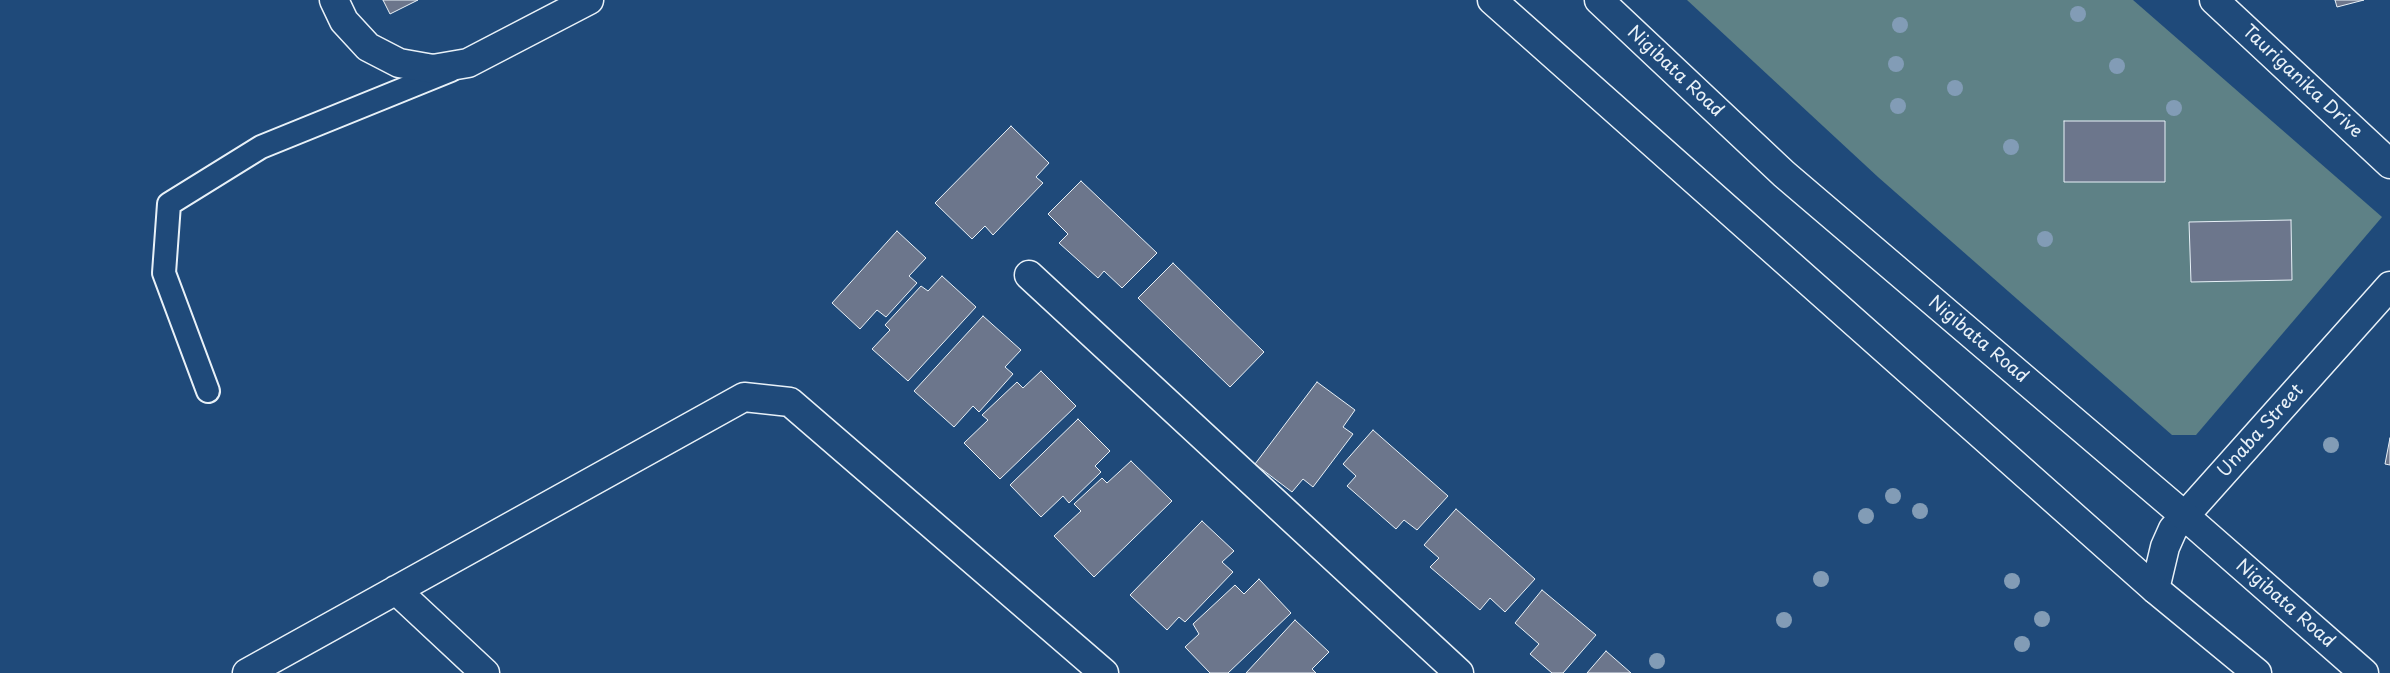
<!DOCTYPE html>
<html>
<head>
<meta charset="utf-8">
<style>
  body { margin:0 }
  canvas { display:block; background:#1f4a7a }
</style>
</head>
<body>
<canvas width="2390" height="673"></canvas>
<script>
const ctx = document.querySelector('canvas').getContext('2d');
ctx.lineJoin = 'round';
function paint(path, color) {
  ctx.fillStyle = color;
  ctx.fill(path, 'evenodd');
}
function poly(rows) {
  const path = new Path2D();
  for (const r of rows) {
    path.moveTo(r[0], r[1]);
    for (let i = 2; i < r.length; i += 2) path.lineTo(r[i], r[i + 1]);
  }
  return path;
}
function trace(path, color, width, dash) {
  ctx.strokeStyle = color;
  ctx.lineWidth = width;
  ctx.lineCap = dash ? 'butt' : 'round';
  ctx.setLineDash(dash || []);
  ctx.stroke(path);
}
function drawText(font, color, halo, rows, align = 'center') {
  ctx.font = font + ' "Playpen Sans",sans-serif';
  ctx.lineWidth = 4.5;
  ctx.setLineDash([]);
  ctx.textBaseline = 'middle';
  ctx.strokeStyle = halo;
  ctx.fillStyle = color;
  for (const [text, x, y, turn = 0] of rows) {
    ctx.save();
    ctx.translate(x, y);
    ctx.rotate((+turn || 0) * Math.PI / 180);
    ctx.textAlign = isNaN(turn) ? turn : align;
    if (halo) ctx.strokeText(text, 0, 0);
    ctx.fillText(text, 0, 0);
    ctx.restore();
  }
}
const green = poly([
  [1687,0,2133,0,2382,217,2196,435,2172,435,1878,177]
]);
const building = poly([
  [383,0,418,0,390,14,383,0],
  [2335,0,2364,0,2337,7,2335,0],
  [2064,121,2165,121,2165,182,2064,182,2064,121],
  [1011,126,1049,163,1036,177,1043,183,993,235,985,226,972,239,935,203,1011,126],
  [1081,181,1157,253,1122,288,1104,271,1098,278,1059,243,1068,234,1048,214,1081,181],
  [2291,220,2292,280,2191,282,2189,222,2291,220],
  [897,231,926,258,909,276,917,283,886,317,877,310,860,329,832,303,897,231],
  [1173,263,1264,352,1230,387,1138,298,1173,263],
  [942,276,976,307,908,381,872,349,890,330,885,325,921,286,928,291,942,276],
  [983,316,1021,350,1005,367,1013,374,979,412,973,406,954,427,914,391,983,316],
  [1041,371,1076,406,1000,479,964,443,988,420,982,415,1017,382,1023,388,1041,371],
  [1317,382,1355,410,1343,427,1353,434,1313,487,1303,479,1292,492,1255,464,1317,382],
  [1078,419,1110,451,1095,466,1101,472,1069,503,1063,496,1041,517,1010,485,1078,419],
  [1373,430,1448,496,1417,530,1404,520,1396,529,1347,486,1356,476,1343,464,1373,430],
  [2390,438,2390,465,2385,464,2390,438],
  [1131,461,1172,501,1094,577,1054,536,1081,511,1074,504,1102,478,1107,483,1131,461],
  [1456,509,1535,579,1505,612,1490,598,1480,610,1430,567,1439,558,1424,545,1456,509],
  [1202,521,1234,551,1222,562,1233,572,1185,622,1179,617,1167,630,1130,595,1202,521],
  [1259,579,1291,613,1228,673,1210,673,1185,647,1199,634,1193,624,1235,585,1244,594,1259,579],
  [1542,590,1596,635,1563,673,1552,673,1530,654,1539,644,1515,623,1542,590],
  [1295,620,1329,652,1312,669,1316,673,1246,673,1295,620],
  [1606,651,1631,673,1587,673,1606,651]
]);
const service = poly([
  [208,391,164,273,169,204,261,147,451,70]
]);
const minor = poly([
  [334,0,344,21,368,47,399,63,433,69,468,63,589,0],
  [2214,0,2390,164],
  [1029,275,1459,673],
  [2155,589,2165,547,2173,529,2390,286],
  [396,590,485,673],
  [247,673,744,397,790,402,1104,673]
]);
const tertiary = poly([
  [1492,0,2155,589,2257,673],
  [1599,0,1784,174,2186,517,2364,673]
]);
const trees = [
  [2078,14],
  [1900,25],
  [1896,64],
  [2117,66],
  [1955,88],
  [1898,106],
  [2174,108],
  [2011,147],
  [2045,239],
  [2331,445],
  [1893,496],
  [1920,511],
  [1866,516],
  [1821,579],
  [2012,581],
  [2042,619],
  [1784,620],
  [2022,644],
  [1657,661]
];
const streetNames = [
  ["Nigibata Road",1675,72,43],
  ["Tauriganika Drive",2302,82,43],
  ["Nigibata Road",1978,340,40],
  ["Unaba Street",2261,431,-48],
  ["Nigibata Road",2285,604,41]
];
paint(green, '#5e8186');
paint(building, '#6c768c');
trace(building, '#e8f1f8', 1);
trace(service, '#e8f1f8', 26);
trace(minor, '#e8f1f8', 31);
trace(tertiary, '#e8f1f8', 31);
trace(service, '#1f4a7a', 22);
trace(minor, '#1f4a7a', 28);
trace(tertiary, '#1f4a7a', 28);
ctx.fillStyle = '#829cb6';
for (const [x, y] of trees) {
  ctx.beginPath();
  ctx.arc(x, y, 8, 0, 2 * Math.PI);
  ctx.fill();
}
drawText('18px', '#e8f1f8', '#1f4a7a', streetNames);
</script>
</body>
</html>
